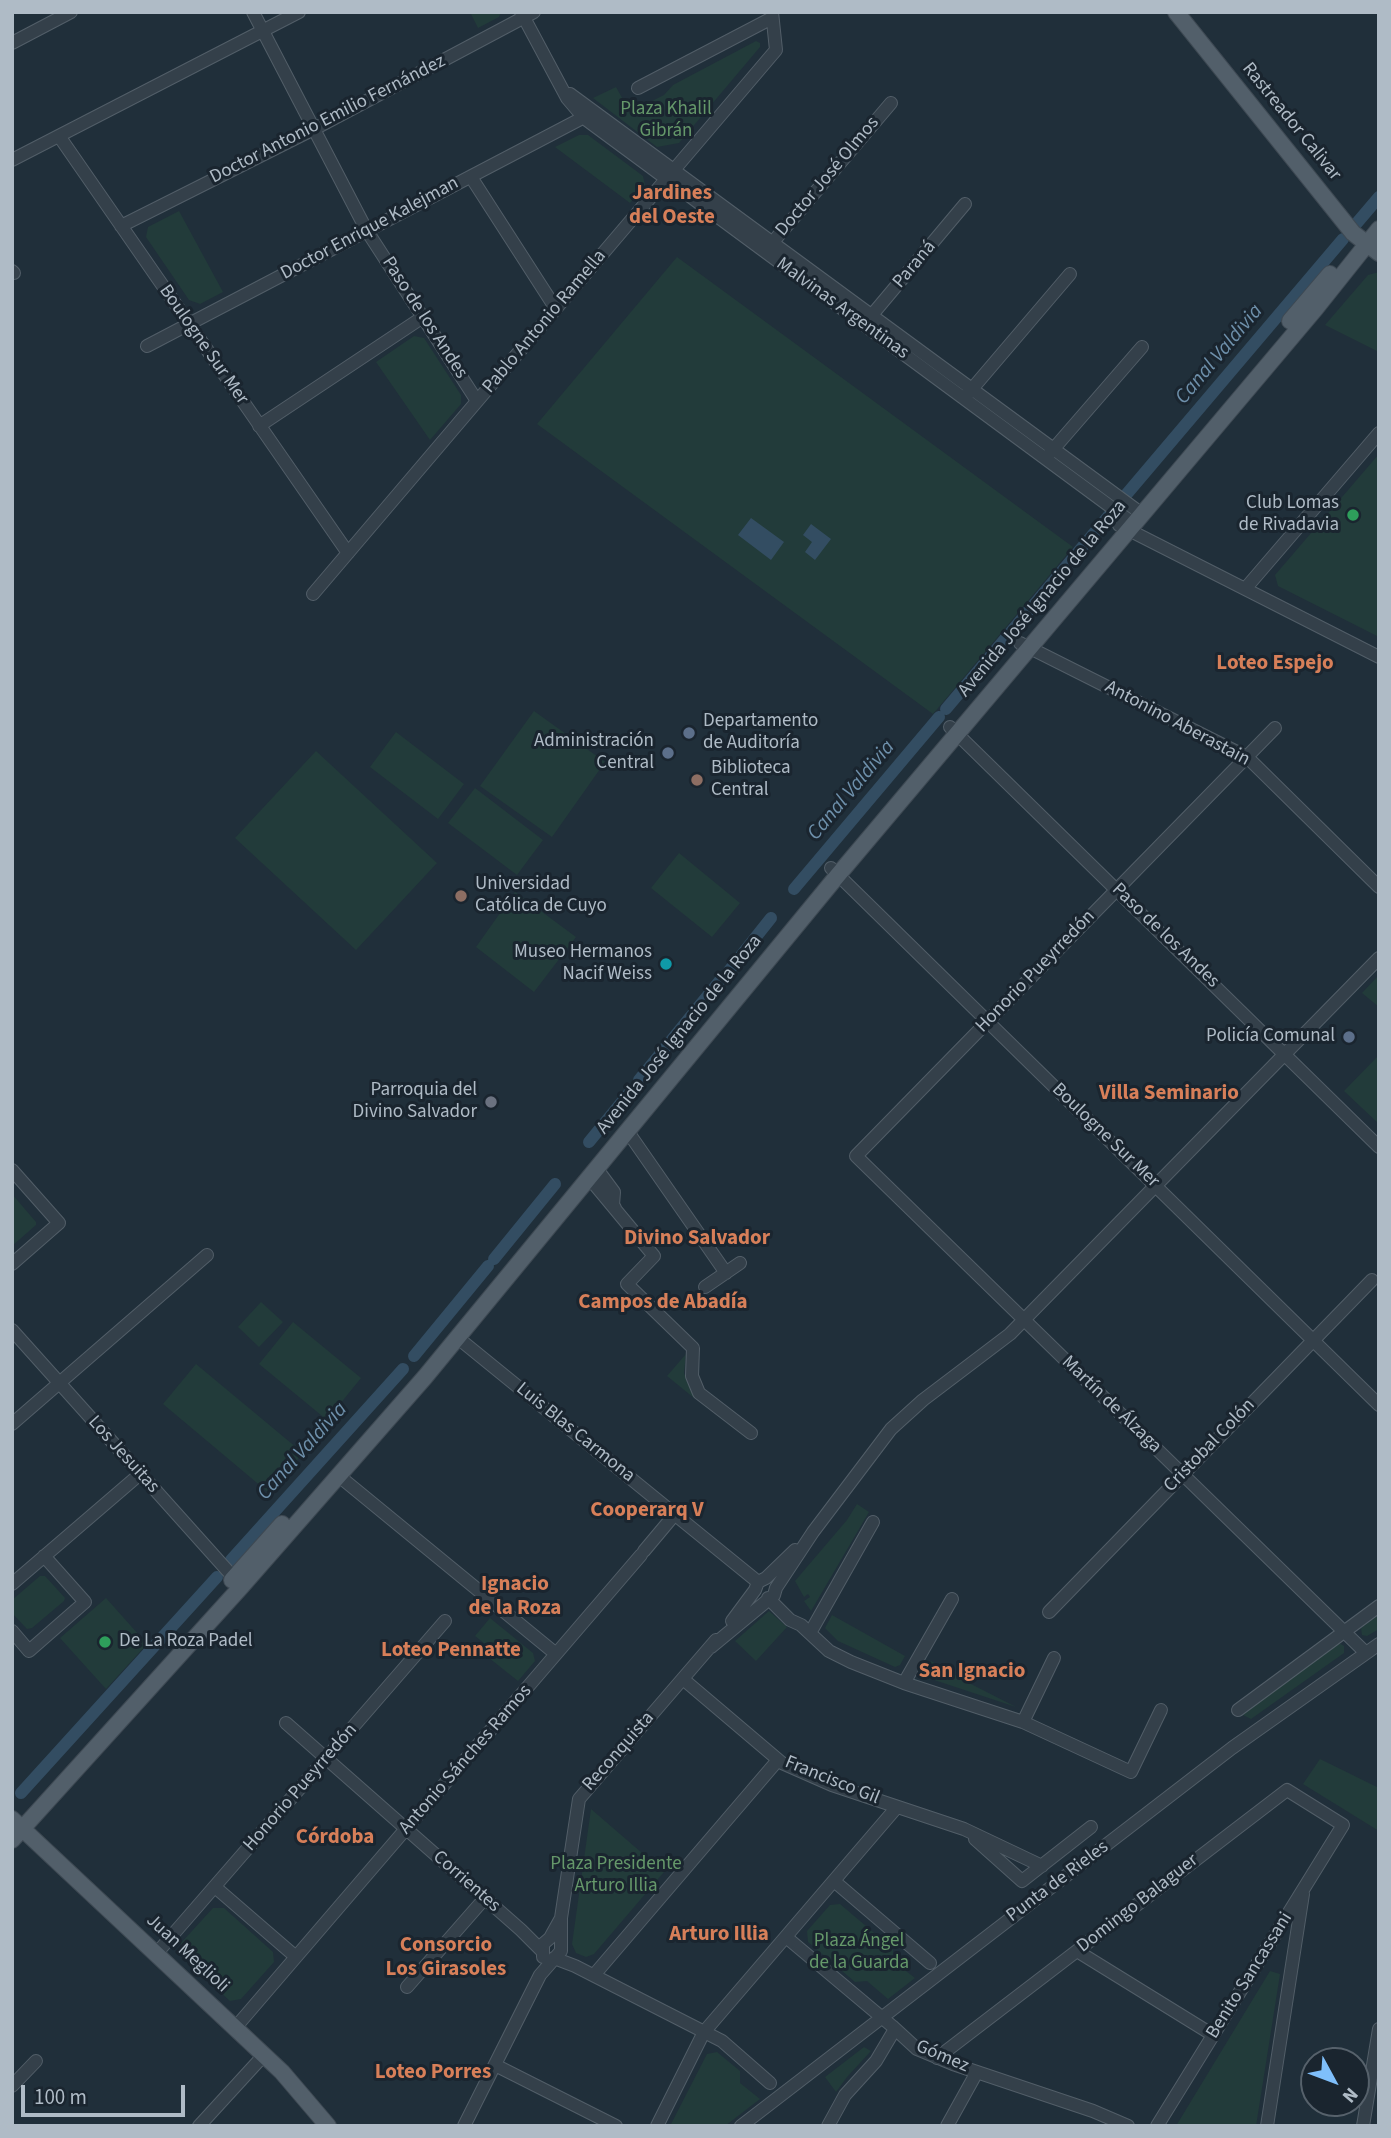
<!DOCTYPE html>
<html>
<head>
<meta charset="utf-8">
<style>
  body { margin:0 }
  #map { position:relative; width:1391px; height:2138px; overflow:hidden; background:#202f3a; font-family:"Source Sans 3",sans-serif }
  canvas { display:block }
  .frame { position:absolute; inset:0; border:14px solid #afbbc6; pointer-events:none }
  .north { position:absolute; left:1300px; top:2047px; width:70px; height:70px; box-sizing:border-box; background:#1a252f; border:2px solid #56616b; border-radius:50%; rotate:131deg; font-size:19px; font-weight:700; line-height:28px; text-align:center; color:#afbbc6 }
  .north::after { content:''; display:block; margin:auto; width:24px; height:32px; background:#7fbffb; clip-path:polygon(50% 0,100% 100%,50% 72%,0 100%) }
  .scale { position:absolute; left:21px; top:2085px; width:164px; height:32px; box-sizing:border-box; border:4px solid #afbbc6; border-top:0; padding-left:9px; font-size:21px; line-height:24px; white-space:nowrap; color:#afbbc6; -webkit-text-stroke:5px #1a252f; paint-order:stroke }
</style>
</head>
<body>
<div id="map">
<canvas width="1391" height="2138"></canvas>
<div class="frame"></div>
<div class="north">N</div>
<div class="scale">100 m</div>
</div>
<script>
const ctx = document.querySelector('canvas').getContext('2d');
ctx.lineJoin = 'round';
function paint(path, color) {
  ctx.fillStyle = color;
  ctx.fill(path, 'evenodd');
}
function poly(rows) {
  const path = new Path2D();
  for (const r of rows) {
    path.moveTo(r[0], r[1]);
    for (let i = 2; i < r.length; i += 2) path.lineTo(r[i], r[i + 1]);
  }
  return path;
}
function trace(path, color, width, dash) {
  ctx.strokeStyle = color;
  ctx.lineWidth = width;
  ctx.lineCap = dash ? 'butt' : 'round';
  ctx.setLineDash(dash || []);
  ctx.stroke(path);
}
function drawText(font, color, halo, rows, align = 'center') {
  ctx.font = font + ' "Source Sans 3",sans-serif';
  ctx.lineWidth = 6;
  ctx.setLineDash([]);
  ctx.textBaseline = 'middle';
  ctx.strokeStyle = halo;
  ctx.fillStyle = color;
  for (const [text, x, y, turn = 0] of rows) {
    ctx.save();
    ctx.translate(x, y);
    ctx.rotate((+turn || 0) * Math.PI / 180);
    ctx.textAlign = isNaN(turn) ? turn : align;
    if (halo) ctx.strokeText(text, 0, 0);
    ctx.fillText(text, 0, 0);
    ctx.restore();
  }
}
const green = poly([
  [470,12,501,12,499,17,478,28],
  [756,41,760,43,760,47,679,143,657,147,593,98,616,87,630,112,664,95,673,85],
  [579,135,588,135,643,176,645,185,630,203,555,147],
  [179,211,223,292,200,304,189,300,146,237,148,227],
  [677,257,1073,547,933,714,537,424],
  [1379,272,1379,352,1325,325,1368,275],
  [414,336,424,338,461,395,461,404,430,440,376,362],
  [1379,454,1379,637,1278,586,1275,575],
  [534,711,605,762,552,837,480,786],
  [396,732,464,784,438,819,370,767],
  [316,751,437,863,356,950,235,838],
  [475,788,543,840,517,875,448,823],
  [679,853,740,903,712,937,651,888],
  [515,892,576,937,534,992,476,947],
  [1379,975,1379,1007,1362,993],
  [1379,1055,1379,1124,1344,1091],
  [12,1194,36,1222,36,1225,12,1246],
  [261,1302,283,1322,259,1347,238,1327],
  [293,1322,361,1378,327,1420,259,1364],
  [686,1354,684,1373,694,1398,667,1376],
  [196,1364,303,1453,269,1493,163,1404],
  [857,1504,869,1512,811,1611,804,1601,810,1597,808,1594,804,1597,795,1581,847,1520],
  [40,1576,45,1576,65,1598,64,1601,32,1628,27,1629,12,1613,12,1600],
  [106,1598,147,1644,106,1689,60,1638],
  [769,1611,787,1627,756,1661,735,1641],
  [832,1615,905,1656,900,1665,895,1667,838,1641,825,1628],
  [1379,1615,1379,1629,1367,1636,1362,1635,1361,1628],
  [490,1618,533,1653,535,1661,518,1681,484,1654,489,1647,475,1636],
  [1339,1643,1344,1646,1344,1653,1251,1719,1241,1714],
  [931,1661,969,1683,1016,1707,922,1676],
  [1320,1759,1379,1788,1379,1831,1303,1784],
  [591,1809,664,1872,594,1954,586,1957,576,1953,572,1944],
  [840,1904,893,1949,893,1961,915,1978,888,1999,867,1981,855,1982,808,1942,807,1931,830,1905],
  [213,1908,224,1908,273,1952,274,1962,241,1999,230,2001,181,1956,181,1943],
  [1270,1971,1280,1974,1256,2126,1176,2126],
  [864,2047,871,2051,847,2077,836,2092,825,2077],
  [717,2052,740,2071,740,2083,760,2099,725,2126,670,2126,707,2054]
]);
const water = poly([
  [751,518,784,542,771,560,738,535],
  [811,524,831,539,815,560,805,552,812,542,803,535]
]);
const canal = poly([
  [1356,224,1379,197],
  [1125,496,1343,239],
  [946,709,1110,514],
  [794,889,939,717],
  [728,972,771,918],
  [639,1080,722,978],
  [589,1142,630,1092],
  [494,1259,555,1184],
  [414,1356,488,1266],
  [231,1560,403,1369],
  [21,1793,217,1577]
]);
const minor = poly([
  [253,12,367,231,477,401],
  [521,12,567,98,584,118,1134,524],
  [12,43,71,12],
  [638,88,772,18],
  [570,94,1142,514],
  [59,136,348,553],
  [12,160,299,12],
  [471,177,556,309],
  [121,226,314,129,534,12],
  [767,249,891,103],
  [12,271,14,273],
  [866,322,965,204],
  [147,346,590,114],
  [966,396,1070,274],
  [259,426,423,317],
  [1050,453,1142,347],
  [1119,525,1379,657],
  [1245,589,1379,433],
  [313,594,776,50,772,12],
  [1020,643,1247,757,1379,887],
  [950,727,1379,1147],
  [1275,728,856,1156,1366,1653],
  [831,868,1379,1405],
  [628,1132,726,1273],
  [597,1169,614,1192,613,1205,615,1208],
  [12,1170,59,1223,12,1264],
  [590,1179,654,1256,627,1284,693,1348,692,1376,699,1393,751,1433],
  [705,1287,740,1263],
  [12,1330,234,1578],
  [458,1338,758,1582],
  [12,1424,207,1255],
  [339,1476,556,1654],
  [644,1551,675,1514],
  [12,1584,140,1474],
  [768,1598,790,1620,801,1625,829,1651,851,1662,904,1683,1023,1722,1131,1772,1161,1710],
  [1049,1612,1372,1280],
  [732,1621,755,1590,758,1582,766,1578,795,1550],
  [12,1631,29,1651,85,1602,44,1556],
  [810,1633,873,1522],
  [711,1647,774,1595,776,1588,813,1532,891,1429,923,1400,1010,1334,1379,958],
  [683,1679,782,1763,832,1785,964,1829,1042,1866],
  [904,1683,952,1599],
  [1238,1710,1379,1606],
  [1023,1722,1054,1658],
  [286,1723,521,1930,542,1951],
  [975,1839,1022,1881,1091,1827],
  [834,1881,930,1963],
  [215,1887,296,1957],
  [786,1937,892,2026,917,2049,953,2064,1093,2111,1128,2126],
  [1077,1951,1213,2035],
  [156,1954,445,1621],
  [543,1957,543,1944,550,1938,560,1920],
  [554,1958,575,1966,722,2041,770,2083],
  [594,1975,778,1760],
  [407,1987,485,1898],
  [235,2028,641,1555],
  [937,2058,1287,1790,1343,1825,1157,2126],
  [495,2065,616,2126],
  [12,2086,36,2061],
  [199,2126,264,2055],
  [464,2126,540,1975,561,1951,561,1918,579,1799,716,1640],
  [657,2126,704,2032,897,1807],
  [741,2126,1232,1748,1379,1644],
  [828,2126,845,2095,876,2061,895,2029],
  [947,2126,977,2072],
  [1267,2126,1303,1894],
  [1363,2126,1379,2029]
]);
const major = poly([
  [1176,12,1353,233,1379,253],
  [1290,321,1330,274],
  [232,1580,282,1524],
  [12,1819,282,2072,328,2126],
  [12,1840,241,1587,425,1377,838,875,1316,308,1379,229]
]);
const markers = [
  [1353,515,7,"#2e9e5b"],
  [689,733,7,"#5c6f8a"],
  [668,753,7,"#5c6f8a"],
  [697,780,7,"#8d6e63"],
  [461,896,7,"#8d6e63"],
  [666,964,7,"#0f9aa8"],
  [1349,1037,7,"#5c6f8a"],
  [491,1102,7,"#6b7280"],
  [105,1642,7,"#2e9e5b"]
];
const parkNames = [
  ["Plaza Khalil",666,110],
  ["Gibrán",666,132],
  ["Plaza Presidente",616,1865],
  ["Arturo Illia",616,1887],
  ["Plaza Ángel",859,1942],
  ["de la Guarda",859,1964]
];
const streetNames = [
  ["Doctor Antonio Emilio Fernández",328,120,-27],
  ["Rastreador Calivar",1291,122,51],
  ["Doctor José Olmos",828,177,-50],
  ["Doctor Enrique Kalejman",370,229,-28],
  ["Paraná",915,265,-50],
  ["Malvinas Argentinas",842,309,36],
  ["Paso de los Andes",424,318,57],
  ["Pablo Antonio Ramella",545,322,-50],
  ["Boulogne Sur Mer",203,345,55],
  ["Avenida José Ignacio de la Roza",1043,599,-50],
  ["Antonino Aberastain",1177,724,28],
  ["Paso de los Andes",1165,936,44],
  ["Honorio Pueyrredón",1036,972,-46],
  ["Avenida José Ignacio de la Roza",680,1035,-51],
  ["Boulogne Sur Mer",1105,1136,44],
  ["Martín de Álzaga",1111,1405,44],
  ["Luis Blas Carmona",575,1433,39],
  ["Cristobal Colón",1210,1446,-46],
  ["Los Jesuitas",123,1455,48],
  ["Reconquista",619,1752,-49],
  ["Antonio Sánches Ramos",466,1760,-49],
  ["Francisco Gil",832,1781,22],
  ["Honorio Pueyrredón",301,1788,-49],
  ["Corrientes",466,1882,41],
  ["Punta de Rieles",1058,1882,-37],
  ["Domingo Balaguer",1138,1904,-38],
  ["Juan Meglioli",187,1954,43],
  ["Benito Sancassani",1250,1976,-58],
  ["Gómez",942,2057,23]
];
const poiNames = [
  ["Club Lomas",1339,504],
  ["de Rivadavia",1339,526],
  ["Departamento",703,722,"left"],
  ["de Auditoría",703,744,"left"],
  ["Administración",654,742],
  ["Central",654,764],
  ["Biblioteca",711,769,"left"],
  ["Central",711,791,"left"],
  ["Universidad",475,885,"left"],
  ["Católica de Cuyo",475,907,"left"],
  ["Museo Hermanos",652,953],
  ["Nacif Weiss",652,975],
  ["Policía Comunal",1335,1037],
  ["Parroquia del",477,1091],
  ["Divino Salvador",477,1113],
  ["De La Roza Padel",119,1642,"left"]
];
const neighbourhoodNames = [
  ["Jardines",672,194],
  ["del Oeste",672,218],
  ["Loteo Espejo",1275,664],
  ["Villa Seminario",1169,1094],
  ["Divino Salvador",697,1239],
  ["Campos de Abadía",663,1303],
  ["Cooperarq V",647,1511],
  ["Ignacio",515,1585],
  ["de la Roza",515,1609],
  ["Loteo Pennatte",451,1651],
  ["San Ignacio",972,1672],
  ["Córdoba",335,1838],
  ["Arturo Illia",719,1935],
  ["Consorcio",446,1946],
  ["Los Girasoles",446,1970],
  ["Loteo Porres",433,2073]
];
const waterNames = [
  ["Canal Valdivia",1220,355,-50],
  ["Canal Valdivia",852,791,-50],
  ["Canal Valdivia",303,1452,-48]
];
paint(green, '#223b3a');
paint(water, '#334d62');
trace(canal, '#334d62', 12);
trace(minor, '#525e68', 14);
trace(major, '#3e4953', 18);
trace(minor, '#34404a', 12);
trace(major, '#525f6a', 16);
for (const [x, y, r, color] of markers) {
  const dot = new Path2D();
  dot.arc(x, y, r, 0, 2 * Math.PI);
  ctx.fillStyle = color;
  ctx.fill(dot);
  trace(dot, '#1a252f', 2.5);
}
drawText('19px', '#65986a', '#1a252f', parkNames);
drawText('19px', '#afbbc6', '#1a252f', streetNames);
drawText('19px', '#afbbc6', '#1a252f', poiNames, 'right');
drawText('bold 21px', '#d77f59', '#1a252f', neighbourhoodNames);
drawText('italic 21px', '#6e90ab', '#1a252f', waterNames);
</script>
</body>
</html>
